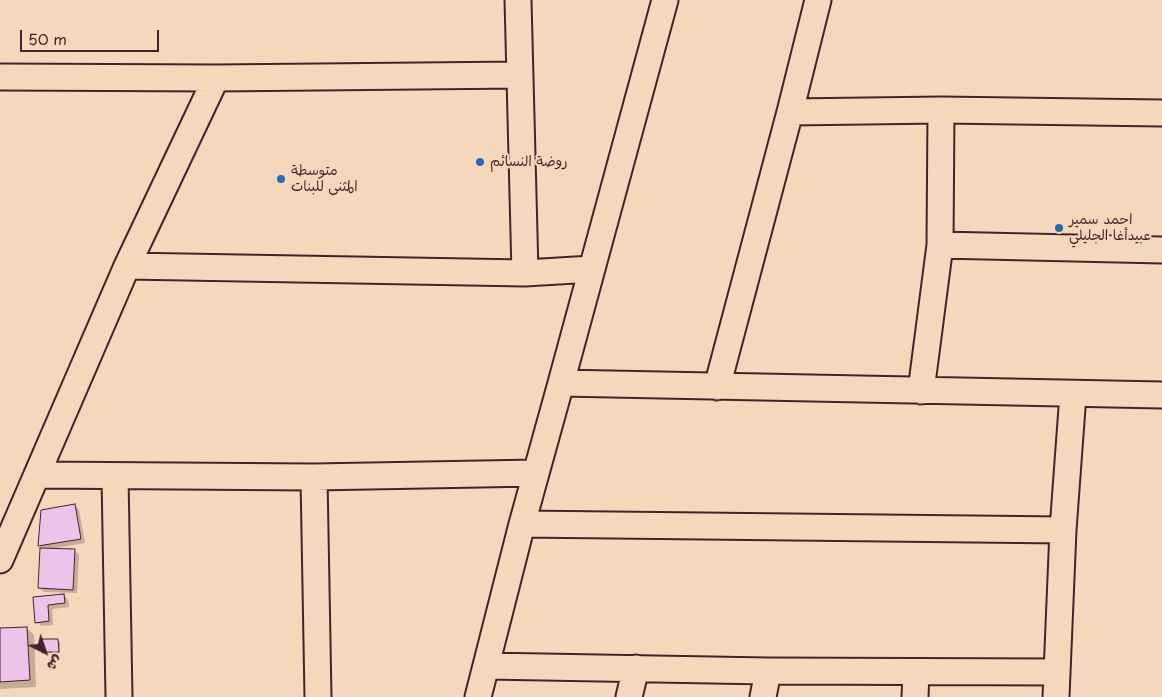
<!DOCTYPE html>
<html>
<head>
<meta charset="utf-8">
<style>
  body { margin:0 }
  #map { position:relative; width:1162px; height:697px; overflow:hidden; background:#f5d8bb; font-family:"Playpen Sans","Playpen Sans Arabic",sans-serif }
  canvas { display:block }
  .north { position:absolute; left:20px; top:627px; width:50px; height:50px; -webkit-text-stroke:4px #f5d8bb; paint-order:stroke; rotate:139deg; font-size:14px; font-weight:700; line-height:20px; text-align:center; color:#4a1f2b }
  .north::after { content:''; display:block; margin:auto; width:18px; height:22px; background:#4a1f2b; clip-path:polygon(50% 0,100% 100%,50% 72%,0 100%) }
  .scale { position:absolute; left:20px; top:30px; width:139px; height:22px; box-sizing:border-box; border:2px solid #4a1f2b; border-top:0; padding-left:6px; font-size:15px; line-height:18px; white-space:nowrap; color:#4a1f2b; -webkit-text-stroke:4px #f5d8bb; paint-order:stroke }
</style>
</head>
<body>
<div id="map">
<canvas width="1162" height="697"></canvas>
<div class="north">ش</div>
<div class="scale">50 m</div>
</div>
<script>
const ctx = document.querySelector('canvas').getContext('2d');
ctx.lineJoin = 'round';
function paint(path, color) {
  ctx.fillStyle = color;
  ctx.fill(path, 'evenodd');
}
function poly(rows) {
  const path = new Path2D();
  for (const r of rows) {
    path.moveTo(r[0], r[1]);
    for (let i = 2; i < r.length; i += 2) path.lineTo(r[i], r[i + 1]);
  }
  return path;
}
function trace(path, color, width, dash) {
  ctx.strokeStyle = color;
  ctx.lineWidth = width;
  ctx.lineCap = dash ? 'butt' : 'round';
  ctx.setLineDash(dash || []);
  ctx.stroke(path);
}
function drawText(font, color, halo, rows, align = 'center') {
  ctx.font = font + ' "Playpen Sans","Playpen Sans Arabic",sans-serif';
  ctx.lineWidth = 4.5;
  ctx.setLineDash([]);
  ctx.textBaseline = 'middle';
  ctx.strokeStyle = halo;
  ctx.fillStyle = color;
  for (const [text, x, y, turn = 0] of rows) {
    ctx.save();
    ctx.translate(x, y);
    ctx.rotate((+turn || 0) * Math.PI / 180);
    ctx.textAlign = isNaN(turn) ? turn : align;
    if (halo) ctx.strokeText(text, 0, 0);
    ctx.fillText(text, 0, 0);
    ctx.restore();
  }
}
const shadow = poly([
  [75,505,79,510,85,543,55,548,74,550,79,555,77,593,44,592,39,588,42,511],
  [64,595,68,600,69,607,52,609,53,625,41,626,37,622,35,598],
  [27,628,34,635,36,687,0,689,0,629],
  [58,640,60,642,60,653,45,653,44,652]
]);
const building = poly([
  [75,504,81,539,38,546,41,510,75,504],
  [40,548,75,549,73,590,38,588,40,548],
  [64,594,65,603,48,605,49,621,35,623,33,597,64,594],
  [27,627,30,680,0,682,0,628,27,627],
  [42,639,58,639,59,652,42,652,42,639]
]);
const minor = poly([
  [518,0,525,273],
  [0,77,216,78,520,75],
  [790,112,941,110,1162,113],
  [940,245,1162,250],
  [127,266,525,273,592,269],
  [561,383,1162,395],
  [717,387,790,112,818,0],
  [921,391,940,245,941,110],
  [38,475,314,477,536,473],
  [115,477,119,697],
  [314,477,318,697],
  [522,524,1063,530],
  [0,560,127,266,216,78],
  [487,666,768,671,1057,672],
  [478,697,522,524,561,383,665,0],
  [629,697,636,668],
  [763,697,768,671],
  [915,697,916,672],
  [1056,697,1063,530,1073,394]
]);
const markers = [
  [480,162,5,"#1f6fb2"],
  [281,179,5,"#1f6fb2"],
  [1059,228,5,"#1f6fb2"]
];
const poiNames = [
  ["روضة النسائم",490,162],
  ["متوسطة",291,171],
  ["المثنى للبنات",291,187],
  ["احمد سمير",1069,220],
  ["عبيدأغا الجليلي",1069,236]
];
paint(shadow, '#0003');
paint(building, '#edc3ea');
trace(building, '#4a1f2b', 1);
trace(minor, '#4a1f2b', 29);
trace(minor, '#f5d8bb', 25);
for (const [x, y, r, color] of markers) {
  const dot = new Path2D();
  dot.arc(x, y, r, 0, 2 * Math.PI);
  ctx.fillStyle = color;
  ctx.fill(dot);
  trace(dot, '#f5d8bb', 2);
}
drawText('14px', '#4a1f2b', '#f5d8bb', poiNames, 'left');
</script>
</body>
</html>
